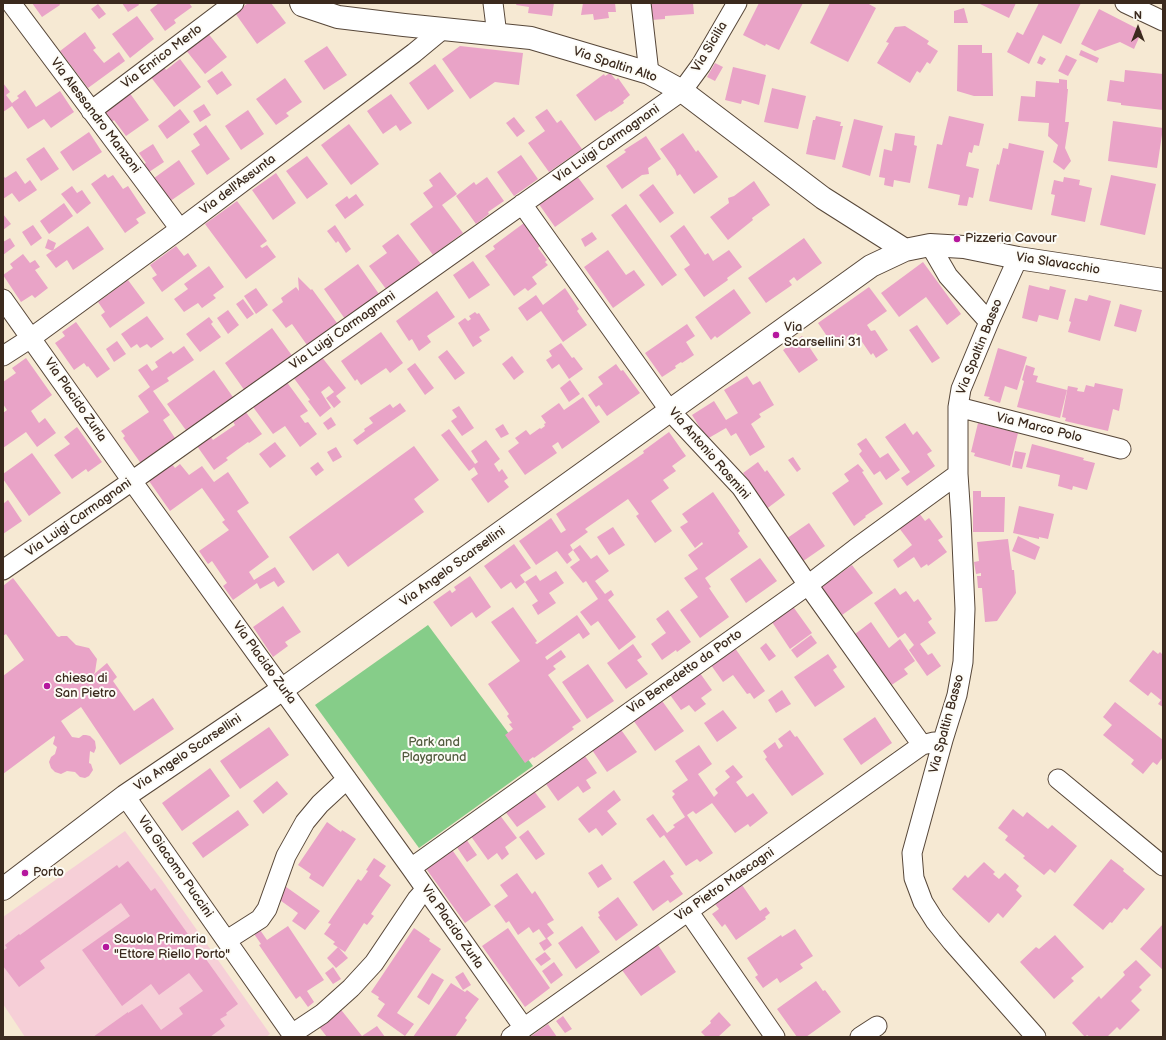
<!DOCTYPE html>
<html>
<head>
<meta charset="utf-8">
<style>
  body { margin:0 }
  #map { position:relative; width:1166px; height:1040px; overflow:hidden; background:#f6e9d3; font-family:"Balsamiq Sans",sans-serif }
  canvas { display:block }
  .frame { position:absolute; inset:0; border:4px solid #3b2a1e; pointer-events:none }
  .north { position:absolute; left:1118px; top:8px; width:40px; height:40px; -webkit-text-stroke:3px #fdfcf7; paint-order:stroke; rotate:0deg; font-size:11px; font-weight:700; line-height:16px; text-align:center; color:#3b2a1e }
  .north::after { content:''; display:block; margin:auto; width:14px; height:18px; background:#3b2a1e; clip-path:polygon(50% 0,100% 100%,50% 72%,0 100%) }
</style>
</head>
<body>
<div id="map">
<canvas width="1166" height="1040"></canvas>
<div class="frame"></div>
<div class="north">N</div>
</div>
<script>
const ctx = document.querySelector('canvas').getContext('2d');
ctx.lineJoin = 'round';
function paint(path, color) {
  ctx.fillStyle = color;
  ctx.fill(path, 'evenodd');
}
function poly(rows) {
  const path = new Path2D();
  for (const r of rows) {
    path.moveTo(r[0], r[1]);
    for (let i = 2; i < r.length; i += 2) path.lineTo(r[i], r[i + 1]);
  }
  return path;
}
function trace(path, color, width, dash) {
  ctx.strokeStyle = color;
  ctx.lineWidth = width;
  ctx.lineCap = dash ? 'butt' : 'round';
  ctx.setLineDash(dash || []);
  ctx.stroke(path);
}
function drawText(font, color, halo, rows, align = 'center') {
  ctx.font = font + ' "Balsamiq Sans",sans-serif';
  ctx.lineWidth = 4;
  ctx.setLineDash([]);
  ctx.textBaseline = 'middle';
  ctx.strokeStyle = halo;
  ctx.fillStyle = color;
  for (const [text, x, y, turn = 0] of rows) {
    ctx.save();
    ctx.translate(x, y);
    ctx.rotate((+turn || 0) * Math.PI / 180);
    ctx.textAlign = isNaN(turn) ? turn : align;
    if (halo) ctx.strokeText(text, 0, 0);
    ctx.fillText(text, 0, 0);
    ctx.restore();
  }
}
const built = poly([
  [125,831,161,879,270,1034,266,1037,25,1037,3,1004,3,917]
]);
const green = poly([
  [428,625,533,766,419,848,315,705]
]);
const building = poly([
  [32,3,59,3,60,5,42,17],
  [122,3,138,3,139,5,128,12],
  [159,3,189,3,192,7,174,20,176,23,165,31,150,10],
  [248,3,271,3,286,23,257,44,235,13],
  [517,3,554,3,552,16,528,13,529,7,516,5],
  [583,3,615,3,616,12,608,12,609,18,594,20,593,14,581,15],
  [649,3,693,3,694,14,665,16,665,19,651,20],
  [759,3,803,3,779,50,766,44,765,46,743,35],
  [830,3,867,3,876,8,848,62,810,43],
  [978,3,1016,3,1009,18],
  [1039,3,1081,3,1061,44,1043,35,1029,64,1007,52,1017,32,1023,35],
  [98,4,106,14,99,19,91,9],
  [964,8,968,23,954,23,954,11],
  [1099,9,1142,31,1134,49,1120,42,1095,51,1081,44],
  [137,16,154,39,130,58,112,34],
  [905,26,929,41,927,44,938,51,930,64,927,62,920,73,917,71,910,83,877,63,889,43,886,42,895,27],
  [85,32,96,48,93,50,104,63,119,52,125,61,88,88,60,51],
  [207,32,227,57,205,74,185,49],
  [958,45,982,45,982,53,992,53,993,96,974,96,957,91],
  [327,46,347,75,324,90,304,61],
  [460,46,523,53,519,85,495,82,470,99,442,59],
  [1081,50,1099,58,1097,63,1079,55],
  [1066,55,1077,60,1068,76,1058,71],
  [1040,56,1046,59,1042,65,1037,63],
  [180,59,201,87,174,107,150,76,163,66,166,70],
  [715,63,723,67,715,81,707,77],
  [435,64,454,91,428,110,409,83],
  [733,67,766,75,759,105,742,100,741,104,725,100],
  [1125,70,1163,74,1163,110,1121,105,1121,103,1107,101,1110,80,1124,82],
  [222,71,232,85,217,95,207,81],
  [610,73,616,80,618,78,630,95,623,101,624,103,611,112,610,111,595,121,576,95,604,74,605,76],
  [285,78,302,102,286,113,289,116,276,125,256,99],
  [1059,79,1067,80,1067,89,1068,89,1065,122,1069,122,1065,148,1071,161,1064,170,1053,162,1058,145,1048,136,1049,123,1018,121,1021,96,1035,97,1036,81,1059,83],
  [3,83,10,92,6,95,12,103,19,98,17,96,25,90,36,107,60,91,74,112,51,128,44,119,28,129,12,106,3,112],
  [772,88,806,96,798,129,764,122],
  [129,92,149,120,126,136,114,120,112,122,104,110],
  [391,94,412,123,400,131,396,125,383,134,367,111],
  [204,104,211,115,200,122,193,111],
  [180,109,190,122,167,139,158,126],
  [547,109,557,123,561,120,582,149,549,172,528,143,545,131,535,117],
  [248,110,264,134,241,150,225,126],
  [816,116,841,122,840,126,843,126,835,160,806,154,813,120,815,120],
  [949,116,984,124,979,146,974,145,972,153,969,152,966,166,979,169,973,198,969,197,967,206,958,205,960,195,928,188,937,144,942,145],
  [514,117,525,131,517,137,506,123],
  [854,119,883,126,870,176,842,167],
  [1113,121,1163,128,1157,168,1108,161],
  [349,124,379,164,351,185,321,145],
  [206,125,230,159,207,175,191,151,200,145,193,134],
  [89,132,102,152,73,171,60,152],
  [683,133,696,152,698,150,718,177,694,194,680,174,677,176,675,170,660,149],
  [895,133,915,136,914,145,917,146,910,183,894,180,893,187,884,185,885,178,879,177,884,149,892,151],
  [646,136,661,159,648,168,649,174,642,175,622,189,606,166,626,152,624,150],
  [1009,143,1044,151,1032,210,989,201,997,164,999,165,1003,148,1008,149],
  [153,144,164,162,149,172,144,164,146,163,139,153],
  [44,147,59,169,41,181,26,159],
  [521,155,538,179,514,196,497,172],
  [307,156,328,184,307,199,286,171],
  [179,160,195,184,166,204,150,181],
  [16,171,25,184,30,180,37,190,19,202,12,193,3,199,3,175,5,178],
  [440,172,457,194,442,205,463,233,433,255,410,224,433,207,423,193,433,186,429,180],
  [574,172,594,199,555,227,536,200],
  [276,173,296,203,273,220,252,190],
  [105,174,108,178,113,175,123,189,128,186,146,213,136,219,139,223,125,233,91,184],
  [1111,175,1156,184,1145,235,1100,225],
  [487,177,504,201,488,212,489,214,476,224,456,196,474,182,476,185],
  [1064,177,1080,180,1079,185,1092,188,1085,222,1051,215,1055,195,1051,194,1054,180,1063,182],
  [754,181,770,205,752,218,753,220,728,240,710,217,729,203,728,198,734,196],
  [653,184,674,213,660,223,639,195],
  [72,186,77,193,82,190,91,203,77,214,61,194],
  [356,194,364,205,345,219,335,205,347,196,349,199],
  [237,201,267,241,260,246,262,248,267,245,276,257,246,279,205,224],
  [64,203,73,216,49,234,40,221],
  [626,204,677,275,662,286,611,215],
  [3,214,11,224,3,230],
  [524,223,540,246,538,248,547,260,545,262,548,265,532,277,537,284,528,291,525,288,514,296,485,256,495,249,493,246],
  [33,225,42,238,31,246,22,232],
  [335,225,351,249,346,253,338,241,336,243,327,231],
  [684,225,705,255,708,253,713,261,729,250,742,267,727,278,728,280,704,297,684,269,690,265,670,236],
  [88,226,104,249,73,270,67,260,56,268,46,255],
  [592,232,597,239,585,247,581,239],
  [398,234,421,264,386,289,369,266,387,253,382,246],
  [10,238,15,246,3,255,3,242],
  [804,238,822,263,797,281,794,277,789,281,792,285,766,303,748,278],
  [48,239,56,243,53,251,45,248],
  [176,246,184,256,188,253,197,266,162,292,152,278,157,275,150,265],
  [608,250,626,275,634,270,645,285,613,308,584,267],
  [23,254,30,263,35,260,40,267,35,270,48,288,35,298,32,295,21,302,3,275,13,268,10,264],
  [473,261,490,285,469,299,453,275],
  [923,262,961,314,947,325,926,297,899,317,881,293],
  [358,264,379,294,345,319,324,289],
  [209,266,224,287,213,295,216,298,202,308,198,303,184,312,174,299,188,289,184,284],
  [298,277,311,290,312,289,337,323,307,345,292,324,286,328,272,310,283,302,281,298,296,287,299,291],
  [128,280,145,303,110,328,101,315,105,312,98,302],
  [1029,285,1049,290,1050,286,1066,290,1058,320,1039,315,1037,322,1022,318],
  [869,287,887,311,867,325,871,331,875,330,888,350,876,358,873,353,871,355,856,333,835,348,818,323],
  [256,288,268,305,256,314,244,296],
  [565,288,579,309,577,311,587,325,563,342,541,311,527,321,518,308,536,295,543,305],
  [734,289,751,313,717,338,715,336,711,340,695,317],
  [437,291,455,317,427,336,431,342,419,351,412,339,409,341,396,321],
  [1089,295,1111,301,1100,341,1068,332,1071,322,1069,321,1075,298,1087,301],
  [243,299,254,314,247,319,236,304],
  [1120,304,1142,310,1136,332,1114,326],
  [228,310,239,325,228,334,217,318],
  [475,312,477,314,479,313,490,330,479,337,482,341,473,347,458,323,465,318,468,321,471,319,469,316],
  [147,316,164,339,151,348,147,344,140,348,137,344,131,348,121,334],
  [209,317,213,322,211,324,221,337,200,352,186,334],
  [76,322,110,369,97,378,88,366,87,367,84,363,74,370,55,343,65,336,62,332],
  [687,324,695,336,686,342,694,355,682,363,681,362,675,366,676,368,662,377,645,353],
  [917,325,940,358,932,363,909,330],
  [272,328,293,357,245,391,225,363],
  [381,332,403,363,390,373,386,368,361,385,357,379,355,381,341,361],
  [802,336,818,360,799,373,783,350],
  [117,341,126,354,114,362,106,349],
  [561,343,572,358,574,357,583,369,569,379,559,364,552,369,546,360,552,356,549,351],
  [184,346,194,360,167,378,169,381,153,391,170,415,163,420,177,441,142,465,123,438,125,436,121,431,149,412,138,396,150,387,138,370,147,364,152,371,158,367,155,362,171,351,173,354],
  [998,348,1027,357,1017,390,1005,386,1000,403,988,399,990,397,984,396],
  [447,350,465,373,455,380,438,357],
  [321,356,346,388,336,396,341,402,334,408,326,398,334,392,329,386,321,392,331,408,320,417,308,401,310,400,293,377],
  [512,356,524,372,514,380,502,364],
  [26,358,52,395,31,411,39,423,45,418,56,433,37,447,26,432,3,448,3,413,7,410,3,404,3,382,16,373,12,368],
  [415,363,434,388,425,395,407,369],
  [616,364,621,371,623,370,640,393,607,416,599,405,596,407,588,395,603,384,598,377],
  [1026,365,1035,368,1033,375,1038,376,1036,382,1067,390,1060,418,1017,407,1024,381,1022,380],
  [214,370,235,400,188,433,167,404],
  [747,376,753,385,760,381,774,405,759,414,761,417,751,424,765,447,750,456,736,433,731,436,726,428,707,439,692,415,714,401,726,420,738,413,724,390],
  [570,380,580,394,569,402,560,388],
  [286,381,308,411,300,416,305,423,308,422,317,434,300,447,285,426,273,434,253,407],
  [1095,383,1123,389,1119,411,1113,409,1108,431,1065,421,1066,418,1062,417,1068,386,1078,388,1077,391,1084,392,1086,385,1094,387],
  [583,397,600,422,562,449,558,442,552,446,557,453,525,475,508,451,519,443,515,438,526,430,530,435,540,428,541,429,545,426,544,424,546,423,541,416,559,403,564,410],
  [400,403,406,411,357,445,353,440,365,431,364,429,373,423,369,418,390,404,393,408],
  [459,406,474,428,462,436,451,421,457,417,452,410],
  [245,411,262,434,249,443,248,442,226,458,228,460,214,470,197,446,210,436,213,440,235,425,232,420],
  [331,417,336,425,328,430,323,423],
  [905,423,913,435,917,431,932,451,927,454,935,466,907,486,901,478,910,472,885,437],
  [978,423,1018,433,1010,466,974,456,975,453,971,452],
  [503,424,509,434,501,438,495,429],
  [77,427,102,462,88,472,86,469,72,479,54,455,70,444,64,437],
  [449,429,475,464,478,462,471,451,486,440,500,459,494,464,499,472,502,469,508,478,504,481,509,487,488,503,471,479,478,474,474,467,469,471,441,435],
  [669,432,686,456,672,466,676,471,663,480,669,488,651,501,672,531,655,543,636,516,639,514,628,499,585,529,588,532,570,545,573,550,580,545,591,559,597,555,609,571,595,581,605,594,611,590,614,595,608,600,636,637,619,650,598,621,591,626,580,612,598,599,586,581,583,583,570,567,580,560,573,550,568,554,572,560,567,564,557,551,536,565,519,541,551,518,561,533,566,530,556,514,644,453,643,451],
  [866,438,880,458,888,453,900,470,886,480,880,471,874,475,859,454,862,451,857,444],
  [275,442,286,456,270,468,259,454],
  [1032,444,1084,458,1083,460,1095,463,1087,490,1073,486,1072,490,1058,486,1060,475,1026,467],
  [414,446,439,480,414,499,424,512,348,567,338,553,313,571,289,537],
  [336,447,342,457,333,462,327,452],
  [1015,451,1026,453,1022,469,1012,467],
  [32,453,61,493,29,516,3,479,3,474],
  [793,457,801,469,797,472,788,460],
  [318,462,324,470,316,476,310,468],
  [758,462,765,472,767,470,785,495,761,513,742,487,749,482,743,473],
  [172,464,175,468,180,464,189,475,202,466,214,482,228,472,249,503,237,511,269,557,249,572,254,580,275,567,285,582,278,587,274,581,260,589,257,583,233,600,223,586,227,583,212,561,208,564,199,551,229,530,222,522,225,520,207,495,202,488,170,511,149,481],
  [858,464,864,471,862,472,883,504,865,516,866,517,854,526,832,493,849,481,844,474],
  [973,491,981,491,981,497,1005,497,1004,532,973,532],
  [713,492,740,531,738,533,748,547,705,578,711,587,709,588,729,617,700,638,680,610,698,597,684,578,698,569,688,555,703,544,702,542,695,548,680,527,688,522,682,514],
  [8,500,22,521,3,534,3,504],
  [1019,506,1054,514,1048,539,1039,537,1039,539,1013,533],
  [916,509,925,521,929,518,943,537,938,540,947,552,928,566,927,564,921,568,914,557,898,568,893,560,912,545,896,524],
  [809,523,825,546,799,564,783,541],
  [613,527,625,545,609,555,597,537],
  [1018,536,1040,547,1035,560,1012,551],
  [1008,539,1012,570,1014,570,1016,593,997,621,985,622,982,588,978,588,977,576,981,576,981,573,976,574,974,562,979,561,977,542],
  [514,544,531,568,520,575,525,582,516,589,511,582,501,589,484,566],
  [760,558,777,581,746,603,730,579],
  [852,565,873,593,842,615,821,587],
  [556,571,564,583,549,593,556,603,538,615,532,605,538,601,525,582,536,575,540,581],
  [470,576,491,607,476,618,472,612,451,627,433,602,450,590,452,593,456,590,454,587],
  [13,578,57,636,59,637,61,636,67,636,76,645,89,648,97,659,95,672,93,675,107,663,117,677,113,681,134,711,153,698,174,729,120,765,81,707,61,721,72,737,79,738,83,735,86,735,90,736,95,741,96,748,94,753,90,751,89,763,91,764,93,770,89,776,85,778,80,777,75,772,67,771,61,774,55,772,51,768,49,762,51,757,55,754,57,747,53,744,55,737,54,736,3,774,3,676,24,660,6,634,3,636,3,586],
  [895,588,900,595,906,591,914,602,918,599,932,619,928,622,936,633,920,644,928,655,932,653,941,666,927,676,909,650,914,645,905,633,898,638,874,603],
  [789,601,812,633,790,649,768,616],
  [283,606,301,632,285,642,288,646,273,657,253,627],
  [513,607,537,641,535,643,537,644,577,615,590,634,583,639,579,633,545,657,547,660,561,650,566,657,553,666,556,669,548,675,581,721,572,727,574,729,534,758,533,757,525,763,505,735,513,729,509,724,512,723,507,716,509,714,488,684,520,661,491,622],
  [668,610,691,642,677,652,676,650,662,660,651,644,666,633,656,619],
  [871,622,889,648,900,639,915,661,904,669,908,674,887,688,851,637],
  [811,635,817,643,797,658,791,650],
  [730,641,765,691,754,699,750,693,747,694,733,675,723,682,706,658],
  [766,643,776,656,769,661,760,648],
  [633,644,642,657,637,660,648,674,626,689,607,663],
  [1153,650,1158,654,1160,652,1163,655,1163,707,1158,704,1161,700,1151,692,1148,696,1129,681],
  [828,654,837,667,833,670,845,687,815,707,794,677],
  [588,664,614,701,587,719,562,682],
  [695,666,712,690,701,698,706,704,695,712,689,705,681,710,665,688],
  [782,690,791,704,776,713,768,700],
  [657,694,684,731,655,751,631,717],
  [1115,702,1163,740,1163,757,1157,765,1153,762,1143,774,1131,764,1134,760,1103,735,1112,725,1103,717],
  [723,710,737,728,717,742,704,723],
  [875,717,892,743,861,765,843,739],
  [269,727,289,755,240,789,220,761],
  [619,727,637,752,607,772,588,744],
  [790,730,795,737,797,736,824,774,792,796,765,759,767,757,763,751,775,742,779,749,783,746,778,739],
  [699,745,712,764,698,774,714,797,718,793,715,789,730,777,725,771,733,765,743,777,736,782,747,797,753,793,768,813,750,827,748,824,735,833,712,803,696,814,693,811,687,815,713,853,700,862,697,859,686,866,664,835,660,838,646,819,653,814,667,833,675,827,673,825,685,817,672,797,675,794,672,791,688,780,675,761],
  [580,749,597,773,586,780,591,788,583,793,578,786,558,801,541,777],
  [210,768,230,796,182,831,162,803],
  [277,781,288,794,263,814,253,801],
  [614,790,621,800,607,811,617,824,602,836,596,828,589,833,578,819],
  [534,791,546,807,517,827,501,806],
  [1013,809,1023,817,1027,812,1048,829,1052,825,1077,846,1055,873,1050,869,1044,875,1023,858,1025,856,1005,840,1008,836,998,828],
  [238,810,249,825,203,858,192,843],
  [496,810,517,838,505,847,509,854,502,860,497,853,488,860,470,835],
  [327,822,341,832,342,830,356,839,323,887,309,878,311,874,298,865],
  [528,830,545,854,536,860,519,837],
  [464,836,477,855,467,862,454,843],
  [448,844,491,905,465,923,422,863],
  [374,858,386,866,379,876,391,885,371,914,374,916,367,925,364,923,345,952,333,944,335,942,324,934,331,924,328,923,358,879,361,881,368,871,366,870],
  [1111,859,1124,869,1123,871,1145,889,1127,910,1124,908,1112,923,1110,922,1103,930,1073,905],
  [664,860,674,874,670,876,683,894,670,903,668,900,653,911,633,882],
  [128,861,151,891,155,888,238,1004,226,1013,227,1015,220,1019,225,1026,210,1037,93,1037,128,1012,128,1013,142,1004,161,1030,183,1014,179,1008,203,991,189,973,159,995,151,984,122,1006,82,950,130,916,121,903,40,961,45,968,19,987,3,966,3,951,7,948,5,945,19,934,20,935,117,865,119,868],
  [984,862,995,872,993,874,999,879,1005,873,1019,886,1016,890,1022,896,1003,918,998,913,989,923,952,889,965,875,968,878],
  [602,864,612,879,598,888,588,873],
  [517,873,532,894,535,891,554,920,547,924,554,933,547,938,552,945,544,951,539,943,546,939,539,929,533,933,529,927,518,935,509,921,506,923,494,906,508,896,500,885],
  [282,884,320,911,305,930,292,921,298,913,277,898],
  [742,885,760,911,766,907,770,913,765,917,766,919,736,940,725,924,722,927,712,914,719,909,715,904],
  [618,897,638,925,616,941,598,917,600,916,598,912],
  [1163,924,1163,970,1140,949],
  [288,926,324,980,307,991,314,1002,308,1007,300,996,296,999,259,945,261,944,252,931,258,927,267,940],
  [582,926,600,952,576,969,558,943],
  [414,928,430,939,429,941,441,949,397,1013,414,1024,405,1036,377,1016,385,1004,378,999,379,997,371,992],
  [508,928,550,988,525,1007,482,946],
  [795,929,813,956,800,964,803,968,780,983,777,978,763,988,755,977,758,975,747,958,781,935,782,937],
  [1055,935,1084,967,1071,978,1074,981,1054,999,1020,962,1036,947,1039,949],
  [658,945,676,972,641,996,622,970],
  [338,947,348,958,336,968,327,958],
  [545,952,551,959,541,966,535,959],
  [1136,960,1151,975,1139,987,1142,990,1131,1001,1140,1010,1120,1030,1117,1027,1107,1037,1090,1037,1087,1035,1085,1037,1072,1023,1099,996,1101,999,1125,975,1123,972],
  [554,962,563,975,551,984,542,971],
  [333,967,341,979,333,984,325,973],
  [463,972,471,985,463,990,455,977],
  [432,973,444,980,429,1005,417,997],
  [816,981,823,991,825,990,841,1012,806,1037,797,1037,777,1009],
  [451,983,465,992,467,990,479,999,465,1018,467,1020,455,1037,413,1037],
  [338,1006,362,1036,377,1026,385,1037,327,1037,316,1023],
  [719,1012,731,1025,718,1037,706,1037,701,1032,711,1023,710,1021],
  [563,1016,572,1029,565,1033,556,1021],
  [548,1024,557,1037,530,1037]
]);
const minor = poly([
  [11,3,180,229],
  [493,3,497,35],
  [641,3,649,73],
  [1125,3,1163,21],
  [91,111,234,3],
  [522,204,670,411,741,487,808,585,922,745],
  [930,245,948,276,989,322],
  [1018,258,989,322,961,389,958,407,958,474,961,519,965,609,963,662,957,695,943,740,912,853,914,878,923,902,935,921,952,942,1036,1037],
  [3,299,132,481,411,868,524,1028],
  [3,356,31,338,180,229,414,53,443,29],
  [958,407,1121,449],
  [3,570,132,481,682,91,701,65,737,3],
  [1058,779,1163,866],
  [125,796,294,1037],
  [411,868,808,585,855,549,958,474],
  [688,911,775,1037],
  [227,940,260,919,267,909,286,856,305,822,320,804,347,779],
  [292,1034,322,1014,351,988,374,963,417,899,426,889],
  [511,1037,922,745,934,742],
  [860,1037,877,1026]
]);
const tertiary = poly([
  [301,3,302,5,338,17,404,25,531,38,649,73,682,91,823,198,905,250],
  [3,889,125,796,283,689,871,266,905,250,930,245,964,247,1018,258,1163,280]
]);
const markers = [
  [957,239,4,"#b5179e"],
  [776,335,4,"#b5179e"],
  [47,686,4,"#b5179e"],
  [25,873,4,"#b5179e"],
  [106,947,4,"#b5179e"]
];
const streetNames = [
  ["Via Sicilia",710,47,-59],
  ["Via Enrico Merlo",162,57,-37],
  ["Via Spaltin Alto",615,65,18],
  ["Via Alessandro Manzoni",95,116,53],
  ["Via Luigi Carmagnani",607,144,-35],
  ["Via dell'Assunta",238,185,-37],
  ["Via Slavacchio",1058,264,9],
  ["Via Luigi Carmagnani",343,331,-35],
  ["Via Spaltin Basso",980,347,-68],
  ["Via Placido Zurla",75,400,55],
  ["Via Marco Polo",1039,428,14],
  ["Via Antonio Rosmini",709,454,49],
  ["Via Luigi Carmagnani",79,518,-35],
  ["Via Angelo Scarsellini",453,567,-36],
  ["Via Placido Zurla",264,663,54],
  ["Via Benedetto da Porto",685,672,-35],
  ["Via Spaltin Basso",947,724,-75],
  ["Via Angelo Scarsellini",188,753,-34],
  ["Via Giacomo Puccini",175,867,55],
  ["Via Pietro Mascagni",725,885,-35],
  ["Via Placido Zurla",452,927,55]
];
const poiNames = [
  ["Pizzeria Cavour",965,239],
  ["Via",784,328],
  ["Scarsellini 31",784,343],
  ["chiesa di",55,679],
  ["San Pietro",55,694],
  ["Porto",33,873],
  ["Scuola Primaria",114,940],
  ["\"Ettore Riello Porto\"",114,955]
];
const parkNames = [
  ["Park and",434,743],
  ["Playground",434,758]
];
paint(built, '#f6cfd7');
paint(green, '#86cd89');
paint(building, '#e9a3c7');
trace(minor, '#574739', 21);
trace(tertiary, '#574739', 24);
trace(minor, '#fff', 19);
trace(tertiary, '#fff', 22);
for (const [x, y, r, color] of markers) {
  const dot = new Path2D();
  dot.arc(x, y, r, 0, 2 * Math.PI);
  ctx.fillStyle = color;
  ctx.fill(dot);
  trace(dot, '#fdfcf7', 1.5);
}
drawText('13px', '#3b2a1e', '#fdfcf7', streetNames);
drawText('13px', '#3b2a1e', '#fdfcf7', poiNames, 'left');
drawText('13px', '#525b3e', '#fdfcf7', parkNames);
</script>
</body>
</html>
